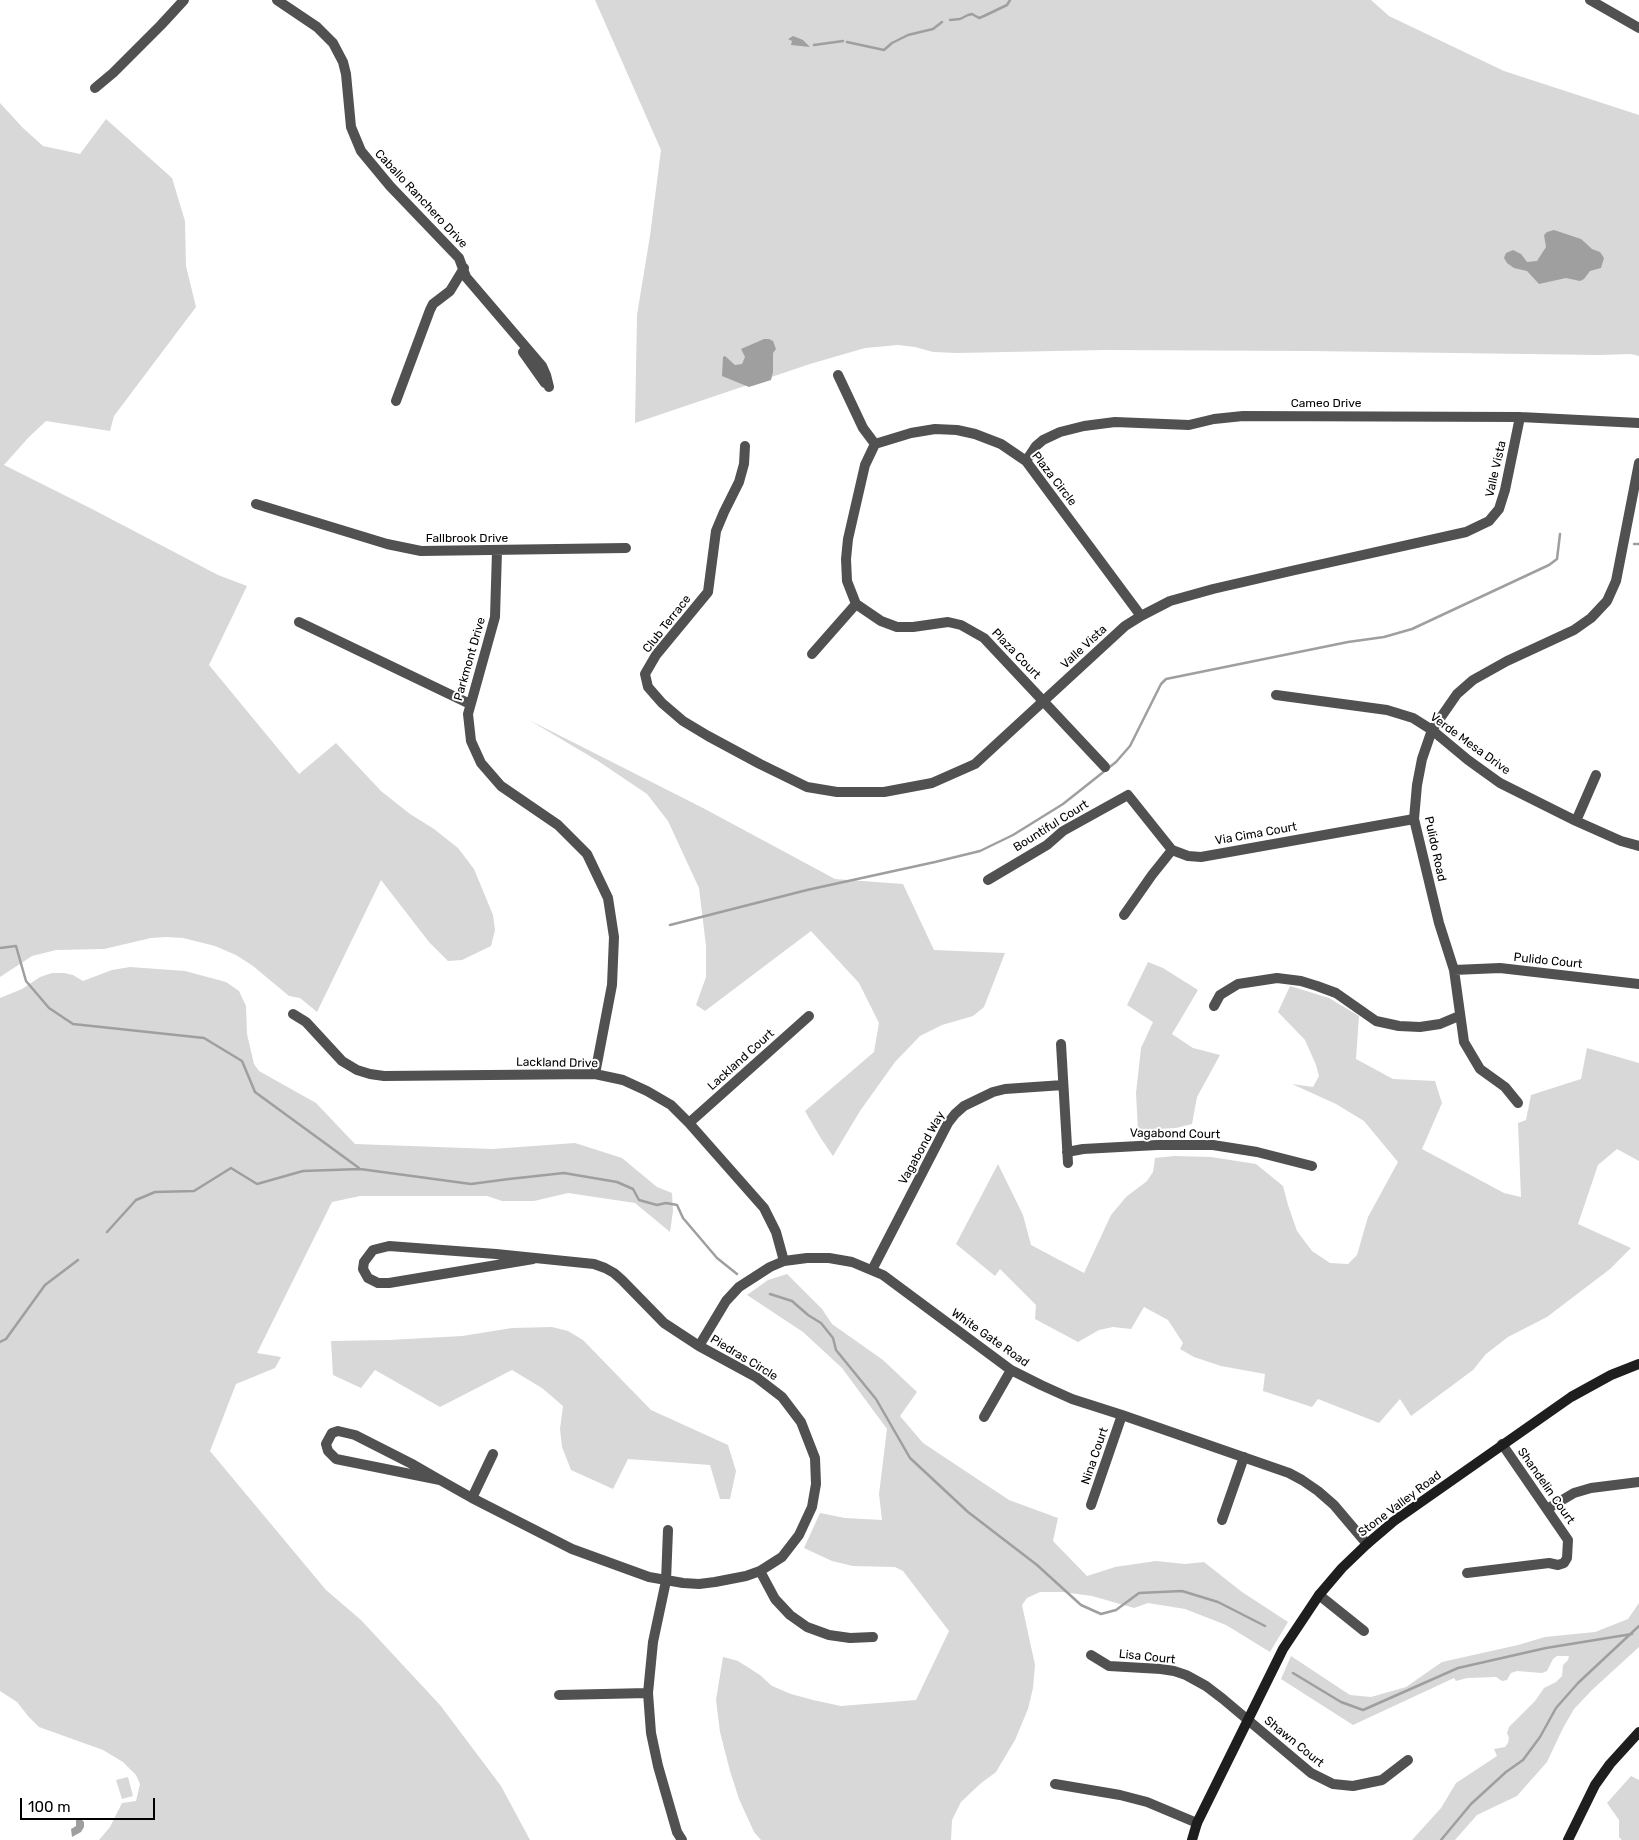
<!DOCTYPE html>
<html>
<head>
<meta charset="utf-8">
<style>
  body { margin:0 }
  #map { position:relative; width:1639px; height:1840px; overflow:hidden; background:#fff; font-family:Rubik,sans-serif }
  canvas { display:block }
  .scale { position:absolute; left:20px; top:1798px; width:135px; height:22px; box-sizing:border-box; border:2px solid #000; border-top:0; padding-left:6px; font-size:15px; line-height:18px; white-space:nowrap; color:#000; -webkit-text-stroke:4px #fff; paint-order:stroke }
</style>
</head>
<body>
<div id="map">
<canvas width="1639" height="1840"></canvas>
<div class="scale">100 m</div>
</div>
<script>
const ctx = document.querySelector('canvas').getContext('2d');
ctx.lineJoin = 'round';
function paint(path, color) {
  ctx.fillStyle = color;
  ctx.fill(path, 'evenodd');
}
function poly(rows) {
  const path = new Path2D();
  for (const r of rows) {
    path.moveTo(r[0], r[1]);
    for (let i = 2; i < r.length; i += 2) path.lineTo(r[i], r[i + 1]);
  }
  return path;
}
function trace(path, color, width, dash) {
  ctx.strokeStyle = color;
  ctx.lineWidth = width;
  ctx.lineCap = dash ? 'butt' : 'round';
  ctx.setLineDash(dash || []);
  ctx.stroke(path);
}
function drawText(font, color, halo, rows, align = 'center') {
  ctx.font = font + ' Rubik,sans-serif';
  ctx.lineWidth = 4;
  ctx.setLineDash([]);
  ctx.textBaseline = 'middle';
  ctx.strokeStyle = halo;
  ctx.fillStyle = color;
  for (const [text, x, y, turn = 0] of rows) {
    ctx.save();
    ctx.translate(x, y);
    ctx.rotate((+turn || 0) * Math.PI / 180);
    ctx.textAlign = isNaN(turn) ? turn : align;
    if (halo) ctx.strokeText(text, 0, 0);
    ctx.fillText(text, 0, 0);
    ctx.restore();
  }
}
const green = poly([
  [595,0,1371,0,1389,16,1504,71,1639,115,1639,356,1631,354,1600,355,1309,351,1105,350,957,353,933,352,915,347,898,345,865,348,810,364,635,423,637,315,650,236,661,150],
  [0,103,23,128,43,146,80,154,106,119,172,178,185,221,186,266,196,307,114,416,110,431,46,421,28,438,4,465,92,509,218,575,247,586,209,665,299,774,336,743,381,791,410,814,434,829,458,848,474,869,493,915,495,930,491,946,462,960,448,961,429,942,381,880,317,1012,300,998,289,996,253,966,236,955,215,946,183,938,167,937,151,938,104,949,56,950,32,956,0,977],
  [529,720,703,808,835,879,903,884,934,950,1005,953,984,1007,973,1016,942,1025,920,1036,895,1062,860,1111,833,1156,820,1137,805,1111,874,1052,879,1023,859,983,811,931,705,1011,696,1005,706,977,706,946,699,888,668,821,647,794,598,761],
  [1148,962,1163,968,1198,990,1172,1034,1193,1048,1220,1055,1197,1097,1192,1124,1176,1128,1138,1130,1136,1093,1141,1048,1153,1022,1127,1005],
  [130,967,185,971,226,982,239,991,246,1006,247,1034,254,1064,259,1071,316,1103,355,1144,492,1149,575,1143,622,1158,657,1187,672,1193,673,1211,670,1232,635,1203,568,1193,534,1201,502,1201,487,1196,360,1196,332,1202,257,1353,281,1357,275,1368,236,1384,210,1451,326,1590,361,1620,440,1705,501,1786,530,1840,99,1840,110,1827,122,1803,136,1801,140,1784,136,1775,123,1762,103,1750,39,1727,28,1716,17,1702,0,1691,0,998,22,989,40,977,52,973,64,973,73,975,83,981,112,970],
  [1290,986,1329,998,1359,1016,1356,1059,1393,1079,1435,1081,1442,1103,1422,1149,1504,1193,1521,1197,1518,1123,1526,1120,1531,1095,1581,1079,1587,1048,1639,1063,1639,1161,1617,1149,1598,1165,1578,1224,1631,1248,1610,1269,1547,1317,1508,1337,1486,1354,1473,1370,1411,1416,1400,1399,1379,1423,1318,1399,1312,1407,1263,1391,1265,1374,1221,1366,1194,1357,1180,1349,1183,1343,1168,1320,1144,1307,1131,1329,1113,1327,1099,1330,1078,1342,1035,1319,1036,1305,1000,1269,995,1276,956,1244,998,1164,1023,1215,1031,1245,1084,1273,1111,1215,1126,1197,1147,1181,1153,1172,1155,1158,1174,1156,1211,1157,1256,1164,1283,1186,1288,1205,1297,1231,1312,1251,1330,1263,1348,1264,1357,1255,1368,1217,1398,1162,1364,1121,1336,1104,1292,1084,1313,1087,1319,1076,1316,1065,1305,1040,1278,1012],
  [787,1274,822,1309,832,1324,883,1360,917,1392,900,1416,923,1443,1009,1500,1058,1518,1053,1541,1087,1576,1115,1567,1156,1561,1185,1564,1204,1562,1242,1592,1288,1622,1270,1652,1226,1625,1185,1609,1148,1603,1134,1608,1092,1596,1063,1592,1040,1592,1027,1598,1022,1605,1035,1665,1033,1688,1028,1709,1015,1740,996,1772,980,1784,961,1802,952,1820,951,1840,761,1840,754,1832,739,1799,730,1771,720,1732,716,1700,723,1657,738,1661,760,1675,772,1686,791,1694,813,1700,841,1706,916,1700,949,1631,903,1571,895,1567,853,1566,832,1561,804,1548,820,1513,845,1518,882,1520,879,1494,887,1429,842,1368,803,1332,747,1295,768,1280],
  [552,1327,568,1331,583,1340,651,1410,728,1445,736,1471,730,1499,720,1499,710,1465,628,1459,613,1489,571,1470,562,1447,560,1429,563,1406,542,1388,512,1370,440,1407,375,1370,361,1388,333,1375,331,1341,389,1340,462,1336,512,1328],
  [1639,1603,1639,1647,1592,1690,1574,1709,1563,1728,1547,1762,1517,1796,1477,1815,1455,1840,1412,1840,1441,1808,1456,1783,1497,1756,1494,1749,1505,1747,1508,1743,1509,1738,1507,1733,1509,1727,1535,1701,1544,1688,1556,1682,1562,1676,1563,1665,1568,1660,1569,1656,1557,1656,1553,1659,1547,1671,1542,1673,1517,1671,1511,1673,1507,1680,1502,1681,1496,1677,1467,1678,1456,1681,1454,1678,1353,1725,1281,1679,1291,1656,1350,1695,1371,1697,1406,1687,1442,1662,1518,1645,1545,1637,1595,1632,1628,1619],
  [1631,1776,1639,1780,1639,1840,1622,1840,1619,1837,1619,1820,1607,1803],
  [128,1777,133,1796,122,1799,116,1780]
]);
const water = poly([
  [793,36,803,40,810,47,791,45,792,41,788,39],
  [1554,230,1581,239,1592,249,1600,252,1604,258,1601,268,1590,271,1584,279,1580,281,1566,278,1539,284,1527,271,1514,268,1507,263,1504,258,1506,253,1513,250,1521,254,1527,262,1537,261,1546,247,1544,235,1547,232],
  [764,339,769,339,773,341,776,349,773,353,773,372,771,380,749,387,722,376,723,357,725,356,735,365,742,364,745,357,741,349],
  [80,1818,84,1822,84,1827,81,1832,72,1837,71,1829,76,1826,76,1820]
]);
const stream = poly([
  [950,20,960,19,968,15,972,14,979,18,984,16,1007,5,1010,0],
  [847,42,884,50,892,43,908,35,933,29,942,22],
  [814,45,843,41],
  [1634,544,1639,544],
  [670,925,807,890,935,862,980,851,1013,835,1063,804,1116,762,1130,746,1161,684,1166,679,1348,642,1384,637,1412,629,1549,565,1557,559,1560,534],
  [0,948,16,946,26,981,49,1008,73,1024,204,1038,242,1061,255,1092,359,1168],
  [107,1232,136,1200,155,1192,194,1191,231,1168,257,1184,303,1171,360,1169,471,1184,509,1179,564,1173,617,1182,633,1189,639,1200,657,1205,666,1203,677,1205,683,1218,717,1258,737,1274],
  [770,1294,792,1301,808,1315,821,1323,833,1338,836,1350,876,1399,910,1458,968,1512,1037,1565,1081,1605,1101,1614,1116,1610,1139,1593,1182,1591,1218,1602,1265,1626],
  [0,1342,6,1339,45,1285,78,1260],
  [1293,1673,1341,1702,1363,1710,1458,1668,1546,1648,1632,1634],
  [1441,1840,1471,1804,1506,1772,1523,1760,1540,1737,1556,1708,1578,1683,1639,1626]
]);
const street = poly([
  [277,0,317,27,333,43,343,62,346,74,351,127,361,151,390,186,459,258,466,277,542,366,546,375,549,387],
  [1590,0,1639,28],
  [95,88,113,73,161,25,184,0],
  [523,352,545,383],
  [838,375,863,428,875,444],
  [396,401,430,310,433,304,450,291,464,268],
  [875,444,911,433,935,429,957,430,975,434,1001,444,1026,461,1141,616],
  [745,446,744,464,739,482,724,512,716,531,708,592,656,655,645,674,648,687,662,703,683,721,708,736,760,764,807,787,837,792,884,792,932,783,975,764,1125,626,1141,616,1170,601,1213,589,1291,571,1466,532,1489,521,1499,509,1505,490,1520,417],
  [1026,461,1036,446,1043,440,1060,432,1084,426,1115,422,1189,425,1214,419,1243,416,1520,417,1639,423],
  [256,504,387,544,421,551,626,548],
  [497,551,495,617,468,714,471,741,481,763,501,786,558,825,587,854,608,898,614,937,612,985,595,1074],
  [856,604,847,581,846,559,848,539,865,465,875,444],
  [299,622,470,704],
  [812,654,856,604,881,621,897,627,913,627,948,622,961,625,984,638,1105,767],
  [1276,695,1387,710,1413,718,1432,730,1468,760,1500,783,1576,821,1621,841,1639,846],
  [1576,821,1596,775],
  [988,880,1047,845,1063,831,1128,795,1172,850,1188,856,1201,857,1414,819],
  [1124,915,1152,875,1172,850],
  [1454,970,1500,968,1639,984],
  [1214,1006,1220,995,1238,984,1277,978,1301,981,1317,986,1336,993,1376,1021,1399,1026,1420,1027,1440,1024,1459,1016],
  [293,1014,306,1022,342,1061,357,1070,370,1074,384,1076,595,1074,623,1080,647,1091,671,1105,689,1123,764,1208,776,1232,784,1261],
  [1061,1044,1068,1163],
  [1518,1103,1505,1087,1480,1069,1464,1042,1454,970,1439,923,1414,819,1417,785,1422,759,1432,730,1457,694,1473,680,1507,661,1574,630,1591,618,1607,601,1616,581,1639,463],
  [689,1123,809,1016],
  [1067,1152,1083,1149,1157,1145,1213,1145,1257,1152,1312,1166],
  [872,1270,948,1123,955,1114,964,1106,993,1092,1005,1089,1063,1085],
  [699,1346,726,1301,739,1287,770,1267,784,1261,807,1258,829,1258,852,1262,883,1275,1011,1370,1041,1385,1072,1399,1122,1415,1289,1473,1302,1480,1318,1491,1334,1505,1367,1544],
  [984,1417,1011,1370],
  [440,1480,336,1459,328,1451,326,1444,332,1433,338,1431,355,1435,414,1465,440,1480,472,1498,572,1549,649,1577,683,1583,699,1584,715,1582,746,1576,760,1571,782,1557,799,1535,812,1507,816,1484,815,1458,801,1422,782,1397,756,1377,699,1346,664,1323,622,1280,614,1273,605,1268,594,1264,496,1254,389,1246,373,1250,364,1262,363,1269,368,1278,378,1283,389,1283,533,1259],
  [472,1498,493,1454],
  [1091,1505,1122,1415],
  [1547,1509,1574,1493,1591,1488,1639,1482],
  [1222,1520,1244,1457],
  [668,1530,666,1581,653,1642,648,1693,651,1733,658,1766,677,1832,682,1840],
  [760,1571,775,1599,790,1615,807,1627,829,1635,850,1638,873,1637],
  [1467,1573,1549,1563,1558,1565,1564,1563,1567,1558,1568,1540,1502,1444],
  [1319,1595,1364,1631],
  [1091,1655,1109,1666,1161,1669,1174,1671,1186,1675,1206,1686,1223,1699,1311,1773,1333,1784,1353,1786,1382,1780,1408,1760],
  [559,1695,648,1693],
  [1055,1784,1120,1795,1147,1802,1197,1823]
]);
const secondary = poly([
  [1192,1840,1197,1823,1283,1649,1319,1595,1342,1568,1367,1544,1394,1521,1571,1397,1611,1375,1639,1364],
  [1568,1840,1595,1785,1610,1764,1639,1732]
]);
const streetNames = [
  ["Caballo Ranchero Drive",421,199,47],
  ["Cameo Drive",1326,404],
  ["Valle Vista",1496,469,-77],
  ["Plaza Circle",1054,479,52],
  ["Fallbrook Drive",467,539],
  ["Club Terrace",667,624,-52],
  ["Valle Vista",1084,647,-43],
  ["Plaza Court",1016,654,46],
  ["Parkmont Drive",470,659,-74],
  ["Verde Mesa Drive",1470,744,36],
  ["Bountiful Court",1051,826,-32],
  ["Via Cima Court",1256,834,-10],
  ["Pulido Road",1435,849,78],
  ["Pulido Court",1548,961,6],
  ["Lackland Court",741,1060,-42],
  ["Lackland Drive",557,1063,1],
  ["Vagabond Court",1175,1134,1],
  ["Vagabond Way",922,1148,-61],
  ["White Gate Road",990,1338,35],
  ["Piedras Circle",744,1358,31],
  ["Nina Court",1095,1456,-71],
  ["Shandelin Court",1546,1486,55],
  ["Stone Valley Road",1400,1504,-37],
  ["Lisa Court",1147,1657,6],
  ["Shawn Court",1294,1742,39]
];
paint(green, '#d8d8d8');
paint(water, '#9f9f9f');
trace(stream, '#9f9f9f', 2.5);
trace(street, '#515151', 10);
trace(secondary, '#1e1e1e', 10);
drawText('12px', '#000', '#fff', streetNames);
</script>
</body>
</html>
